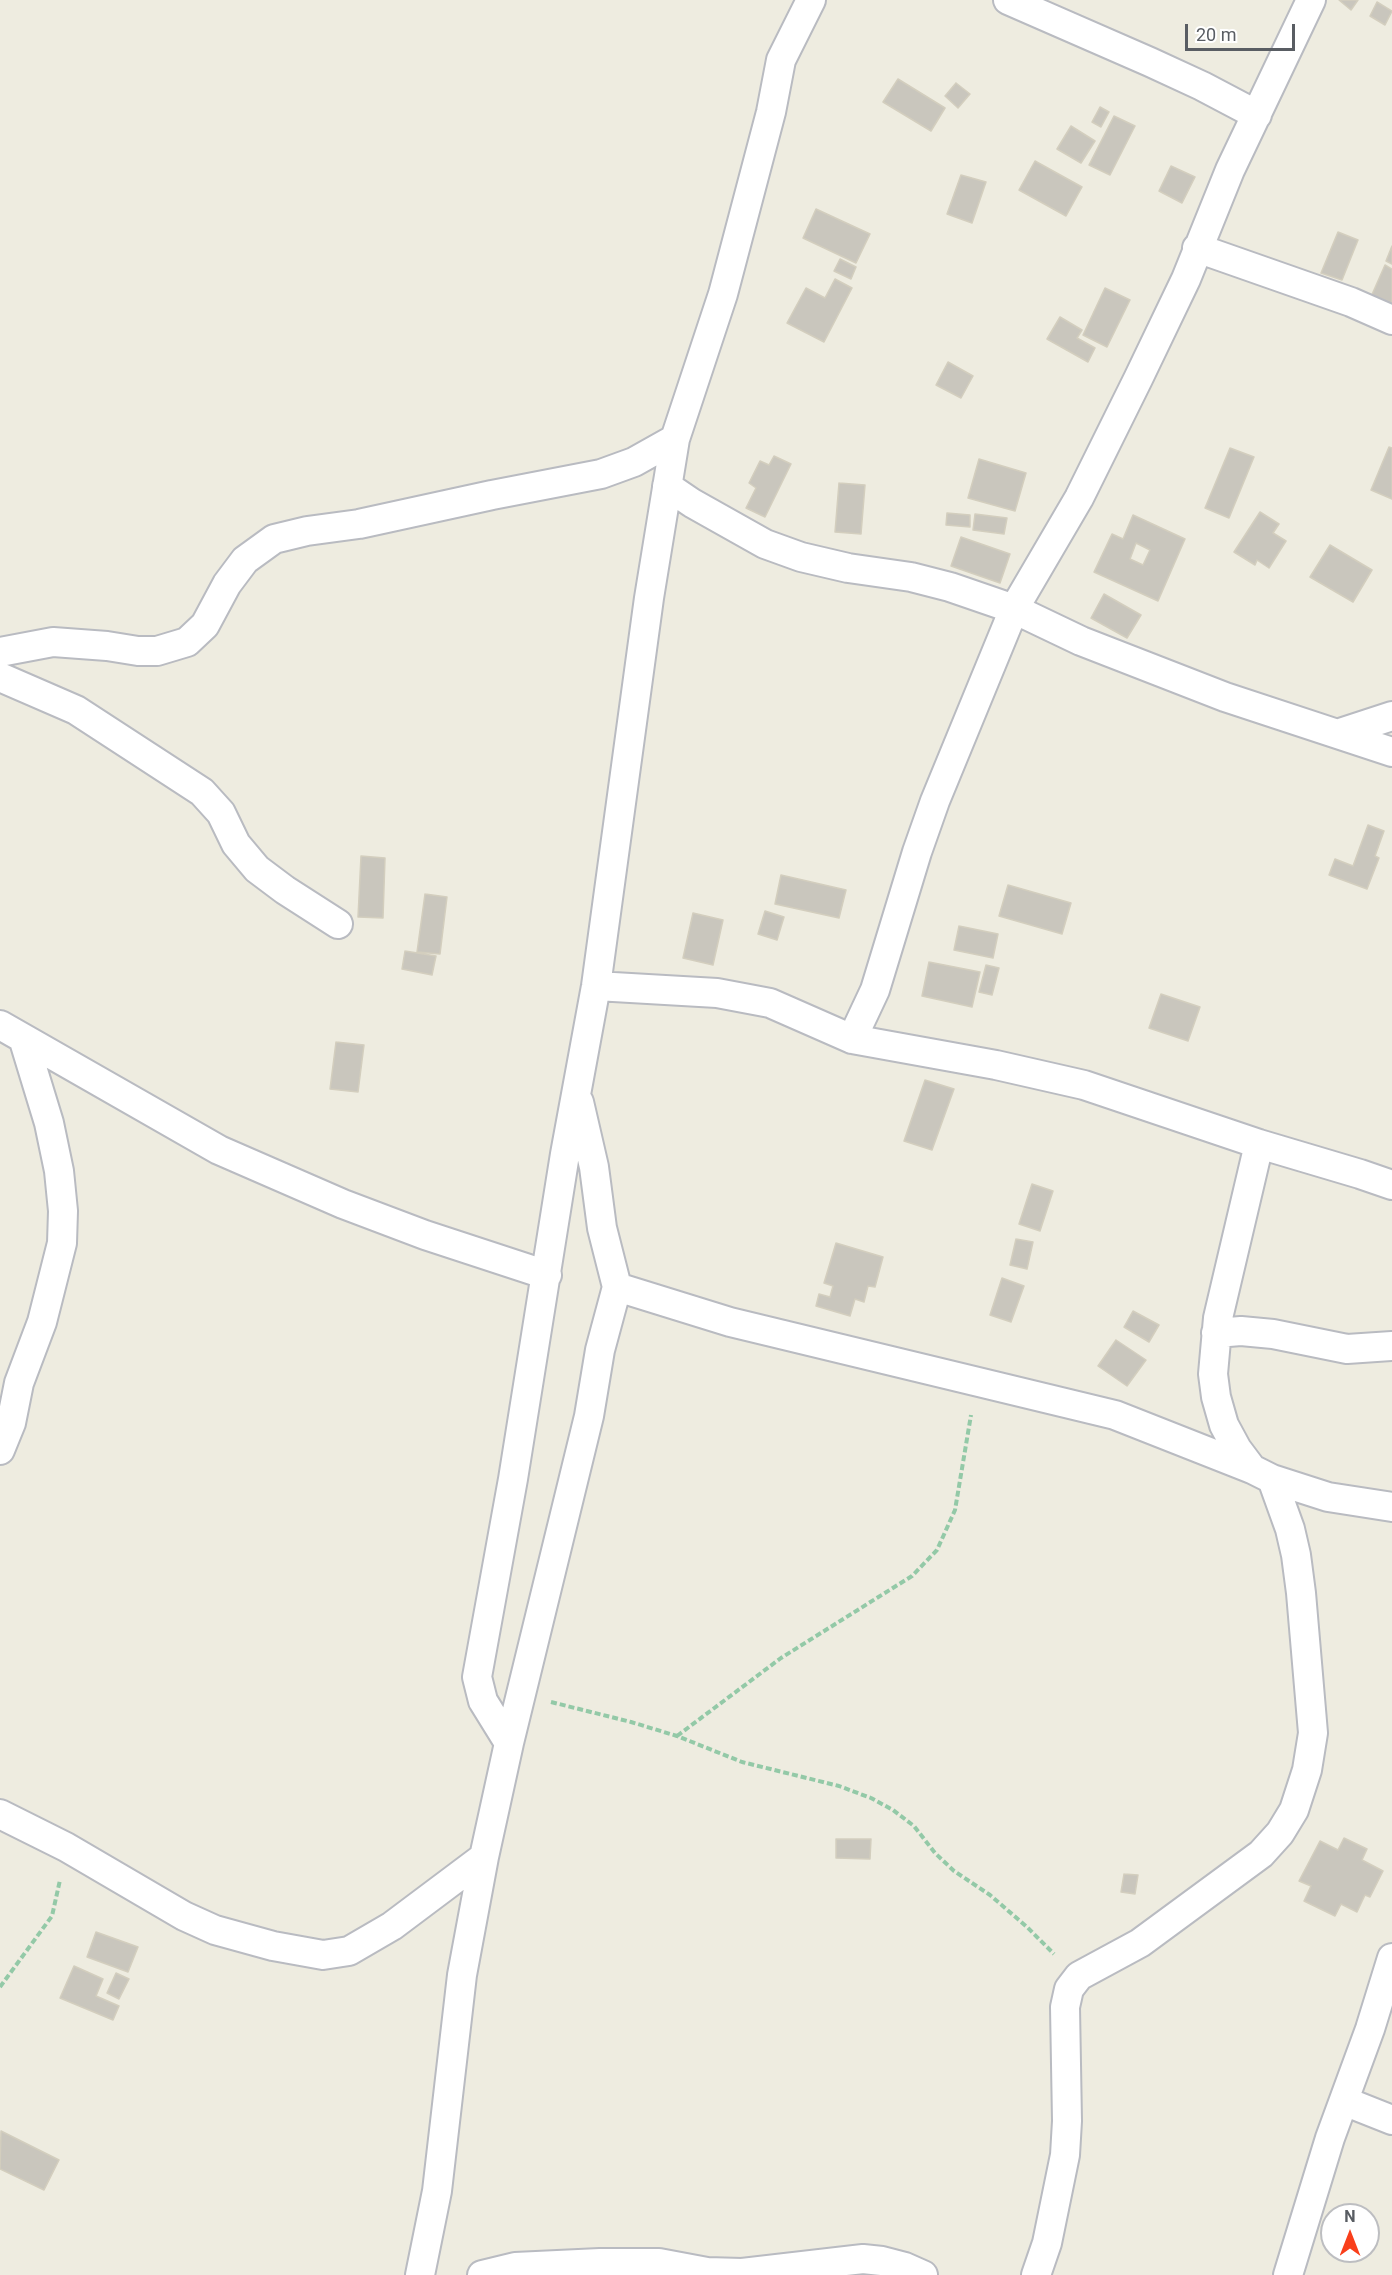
<!DOCTYPE html>
<html>
<head>
<meta charset="utf-8">
<style>
  body { margin:0 }
  #map { position:relative; width:1392px; height:2275px; overflow:hidden; background:#eeece0; font-family:Roboto,sans-serif }
  canvas { display:block }
  .north { position:absolute; left:1320px; top:2203px; width:60px; height:60px; box-sizing:border-box; background:#fff; border:2px solid #bdbec1; border-radius:50%; rotate:0deg; font-size:16px; font-weight:700; line-height:24px; text-align:center; color:#595d63 }
  .north::after { content:''; display:block; margin:auto; width:21px; height:27px; background:#f93f1b; clip-path:polygon(50% 0,100% 100%,50% 72%,0 100%) }
  .scale { position:absolute; left:1185px; top:24px; width:110px; height:27px; box-sizing:border-box; border:3px solid #595d63; border-top:0; padding-left:8px; font-size:18px; line-height:21px; white-space:nowrap; color:#595d63; -webkit-text-stroke:4px #fff; paint-order:stroke }
</style>
</head>
<body>
<div id="map">
<canvas width="1392" height="2275"></canvas>
<div class="north">N</div>
<div class="scale">20 m</div>
</div>
<script>
const ctx = document.querySelector('canvas').getContext('2d');
ctx.lineJoin = 'round';
function paint(path, color) {
  ctx.fillStyle = color;
  ctx.fill(path, 'evenodd');
}
function poly(rows) {
  const path = new Path2D();
  for (const r of rows) {
    path.moveTo(r[0], r[1]);
    for (let i = 2; i < r.length; i += 2) path.lineTo(r[i], r[i + 1]);
  }
  return path;
}
function trace(path, color, width, dash) {
  ctx.strokeStyle = color;
  ctx.lineWidth = width;
  ctx.lineCap = dash ? 'butt' : 'round';
  ctx.setLineDash(dash || []);
  ctx.stroke(path);
}
const building = poly([
  [1339,0,1358,0,1351,10,1339,0],
  [1377,2,1392,11,1385,25,1370,16,1377,2],
  [898,79,945,108,931,131,883,102,898,79],
  [956,83,970,94,958,108,945,96,956,83],
  [1100,107,1109,112,1101,127,1092,122,1100,107],
  [1114,116,1135,126,1110,175,1089,165,1114,116],
  [1071,126,1095,141,1081,163,1057,149,1071,126],
  [1035,161,1082,187,1066,216,1019,190,1035,161],
  [1171,166,1195,177,1182,203,1159,191,1171,166],
  [961,175,986,182,972,223,947,214,961,175],
  [816,209,870,234,856,263,803,238,816,209],
  [1338,232,1358,240,1342,280,1321,273,1338,232],
  [1392,246,1392,264,1386,261,1392,246],
  [840,259,856,267,851,279,834,271,840,259],
  [1385,265,1392,269,1392,308,1370,299,1385,265],
  [835,279,852,288,824,342,787,323,806,288,825,298,835,279],
  [1105,288,1130,300,1107,347,1083,335,1105,288],
  [1060,317,1082,330,1077,338,1095,348,1088,362,1047,339,1060,317],
  [948,362,973,376,961,398,936,385,948,362],
  [1389,447,1392,448,1392,499,1371,490,1389,447],
  [1230,448,1254,457,1229,518,1205,508,1230,448],
  [774,456,791,464,765,517,746,508,756,488,749,483,760,461,769,465,774,456],
  [979,459,1026,473,1015,511,968,498,979,459],
  [839,483,865,485,861,534,835,532,839,483],
  [1260,512,1279,524,1273,533,1286,541,1269,568,1257,560,1255,565,1234,552,1260,512],
  [947,513,970,515,970,527,946,525,947,513],
  [975,514,1007,518,1004,534,973,530,975,514],
  [1133,515,1185,539,1158,601,1094,572,1112,534,1123,539,1133,515],
  [1136,543,1150,550,1143,565,1130,559,1136,543],
  [961,537,1010,554,1000,583,951,566,961,537],
  [1330,545,1372,570,1353,602,1310,577,1330,545],
  [1104,594,1141,615,1127,638,1091,618,1104,594],
  [1368,825,1384,831,1375,856,1379,858,1367,889,1329,875,1335,859,1353,866,1368,825],
  [361,856,385,858,383,918,358,917,361,856],
  [781,875,846,890,839,918,775,904,781,875],
  [1008,885,1071,903,1062,934,999,916,1008,885],
  [425,894,447,897,440,954,417,952,425,894],
  [765,911,784,917,777,940,758,934,765,911],
  [693,913,723,920,713,965,683,958,693,913],
  [959,926,998,934,993,958,954,950,959,926],
  [405,951,436,956,432,975,402,969,405,951],
  [929,962,980,972,972,1007,922,996,929,962],
  [986,965,999,968,992,995,979,992,986,965],
  [1161,994,1200,1007,1188,1041,1149,1028,1161,994],
  [336,1042,364,1045,358,1092,330,1089,336,1042],
  [925,1080,954,1089,932,1150,904,1141,925,1080],
  [1032,1184,1053,1191,1040,1231,1019,1224,1032,1184],
  [1016,1239,1033,1242,1027,1269,1010,1265,1016,1239],
  [836,1243,883,1257,875,1287,868,1286,864,1302,855,1299,850,1316,816,1306,819,1294,830,1297,833,1286,824,1283,836,1243],
  [1002,1278,1024,1286,1011,1322,990,1315,1002,1278],
  [1133,1311,1159,1325,1149,1342,1124,1327,1133,1311],
  [1116,1340,1146,1360,1127,1386,1098,1366,1116,1340],
  [1344,1838,1367,1849,1362,1860,1383,1871,1370,1897,1365,1895,1357,1912,1341,1904,1335,1916,1304,1901,1311,1886,1299,1881,1320,1841,1338,1850,1344,1838],
  [836,1839,871,1839,870,1859,836,1858,836,1839],
  [1124,1874,1138,1875,1135,1894,1121,1892,1124,1874],
  [96,1932,138,1947,128,1972,87,1957,96,1932],
  [74,1966,103,1979,96,1996,119,2006,113,2020,60,1998,74,1966],
  [116,1973,129,1979,119,1999,107,1993,116,1973],
  [1,2131,59,2160,44,2190,0,2169,1,2131]
]);
const path = poly([
  [551,1702,631,1722,677,1736,742,1762,839,1786,871,1798,893,1810,914,1826,935,1853,954,1871,990,1895,1027,1927,1054,1954],
  [677,1736,781,1658,912,1576,937,1550,955,1510,971,1415],
  [0,1987,52,1916,60,1880]
]);
const street = poly([
  [1008,0,1150,62,1202,86,1257,115],
  [1197,248,1351,302,1392,320],
  [667,486,692,503,765,544,801,557,848,568,911,577,950,587,1014,609,1081,641,1225,697,1392,752],
  [0,652,53,642,107,646,138,651,157,651,187,642,205,625,227,584,245,560,274,539,307,531,359,524,492,495,601,474,634,462,675,439],
  [0,677,76,710,202,792,221,813,236,844,257,869,285,890,338,924],
  [1340,733,1392,716],
  [596,986,717,993,770,1003,852,1039,996,1065,1084,1085,1259,1144,1360,1174,1392,1185],
  [0,1025,219,1150,343,1204,425,1235,547,1275],
  [852,1039,875,990,917,852,935,801,1014,609,1079,498,1138,379,1186,279,1230,170,1311,0],
  [617,1287,730,1322,1115,1415,1252,1469,1272,1479,1328,1497,1392,1507],
  [1216,1333,1241,1331,1273,1334,1347,1349,1392,1346],
  [0,1450,11,1423,19,1383,42,1322,62,1243,63,1211,59,1171,49,1123,24,1041],
  [1252,1469,1237,1449,1224,1425,1216,1397,1213,1374,1218,1318,1259,1144],
  [509,1743,483,1701,477,1677,513,1479,565,1154,596,986,649,598,675,439,723,294,771,112,781,60,811,0],
  [0,1814,66,1847,184,1916,215,1930,273,1946,323,1955,349,1951,392,1926,484,1857],
  [1344,2101,1392,2120],
  [420,2275,437,2191,462,1975,484,1857,509,1743,589,1416,600,1350,617,1287,602,1228,594,1167,579,1102],
  [482,2275,515,2267,600,2263,659,2263,707,2272,742,2273,863,2259,882,2261,905,2267,923,2275],
  [1036,2275,1047,2243,1065,2155,1067,2121,1065,2007,1069,1989,1079,1976,1140,1943,1261,1854,1280,1833,1294,1810,1307,1770,1313,1733,1301,1593,1296,1555,1290,1529,1272,1479],
  [1288,2275,1330,2138,1370,2029,1392,1958]
]);
paint(building, '#c9c6bd');
trace(building, '#d3cebe', 1.5);
trace(street, '#b9bbc1', 32);
trace(path, '#93c9a7', 4, [6, 3]);
trace(street, '#fff', 28);
</script>
</body>
</html>
